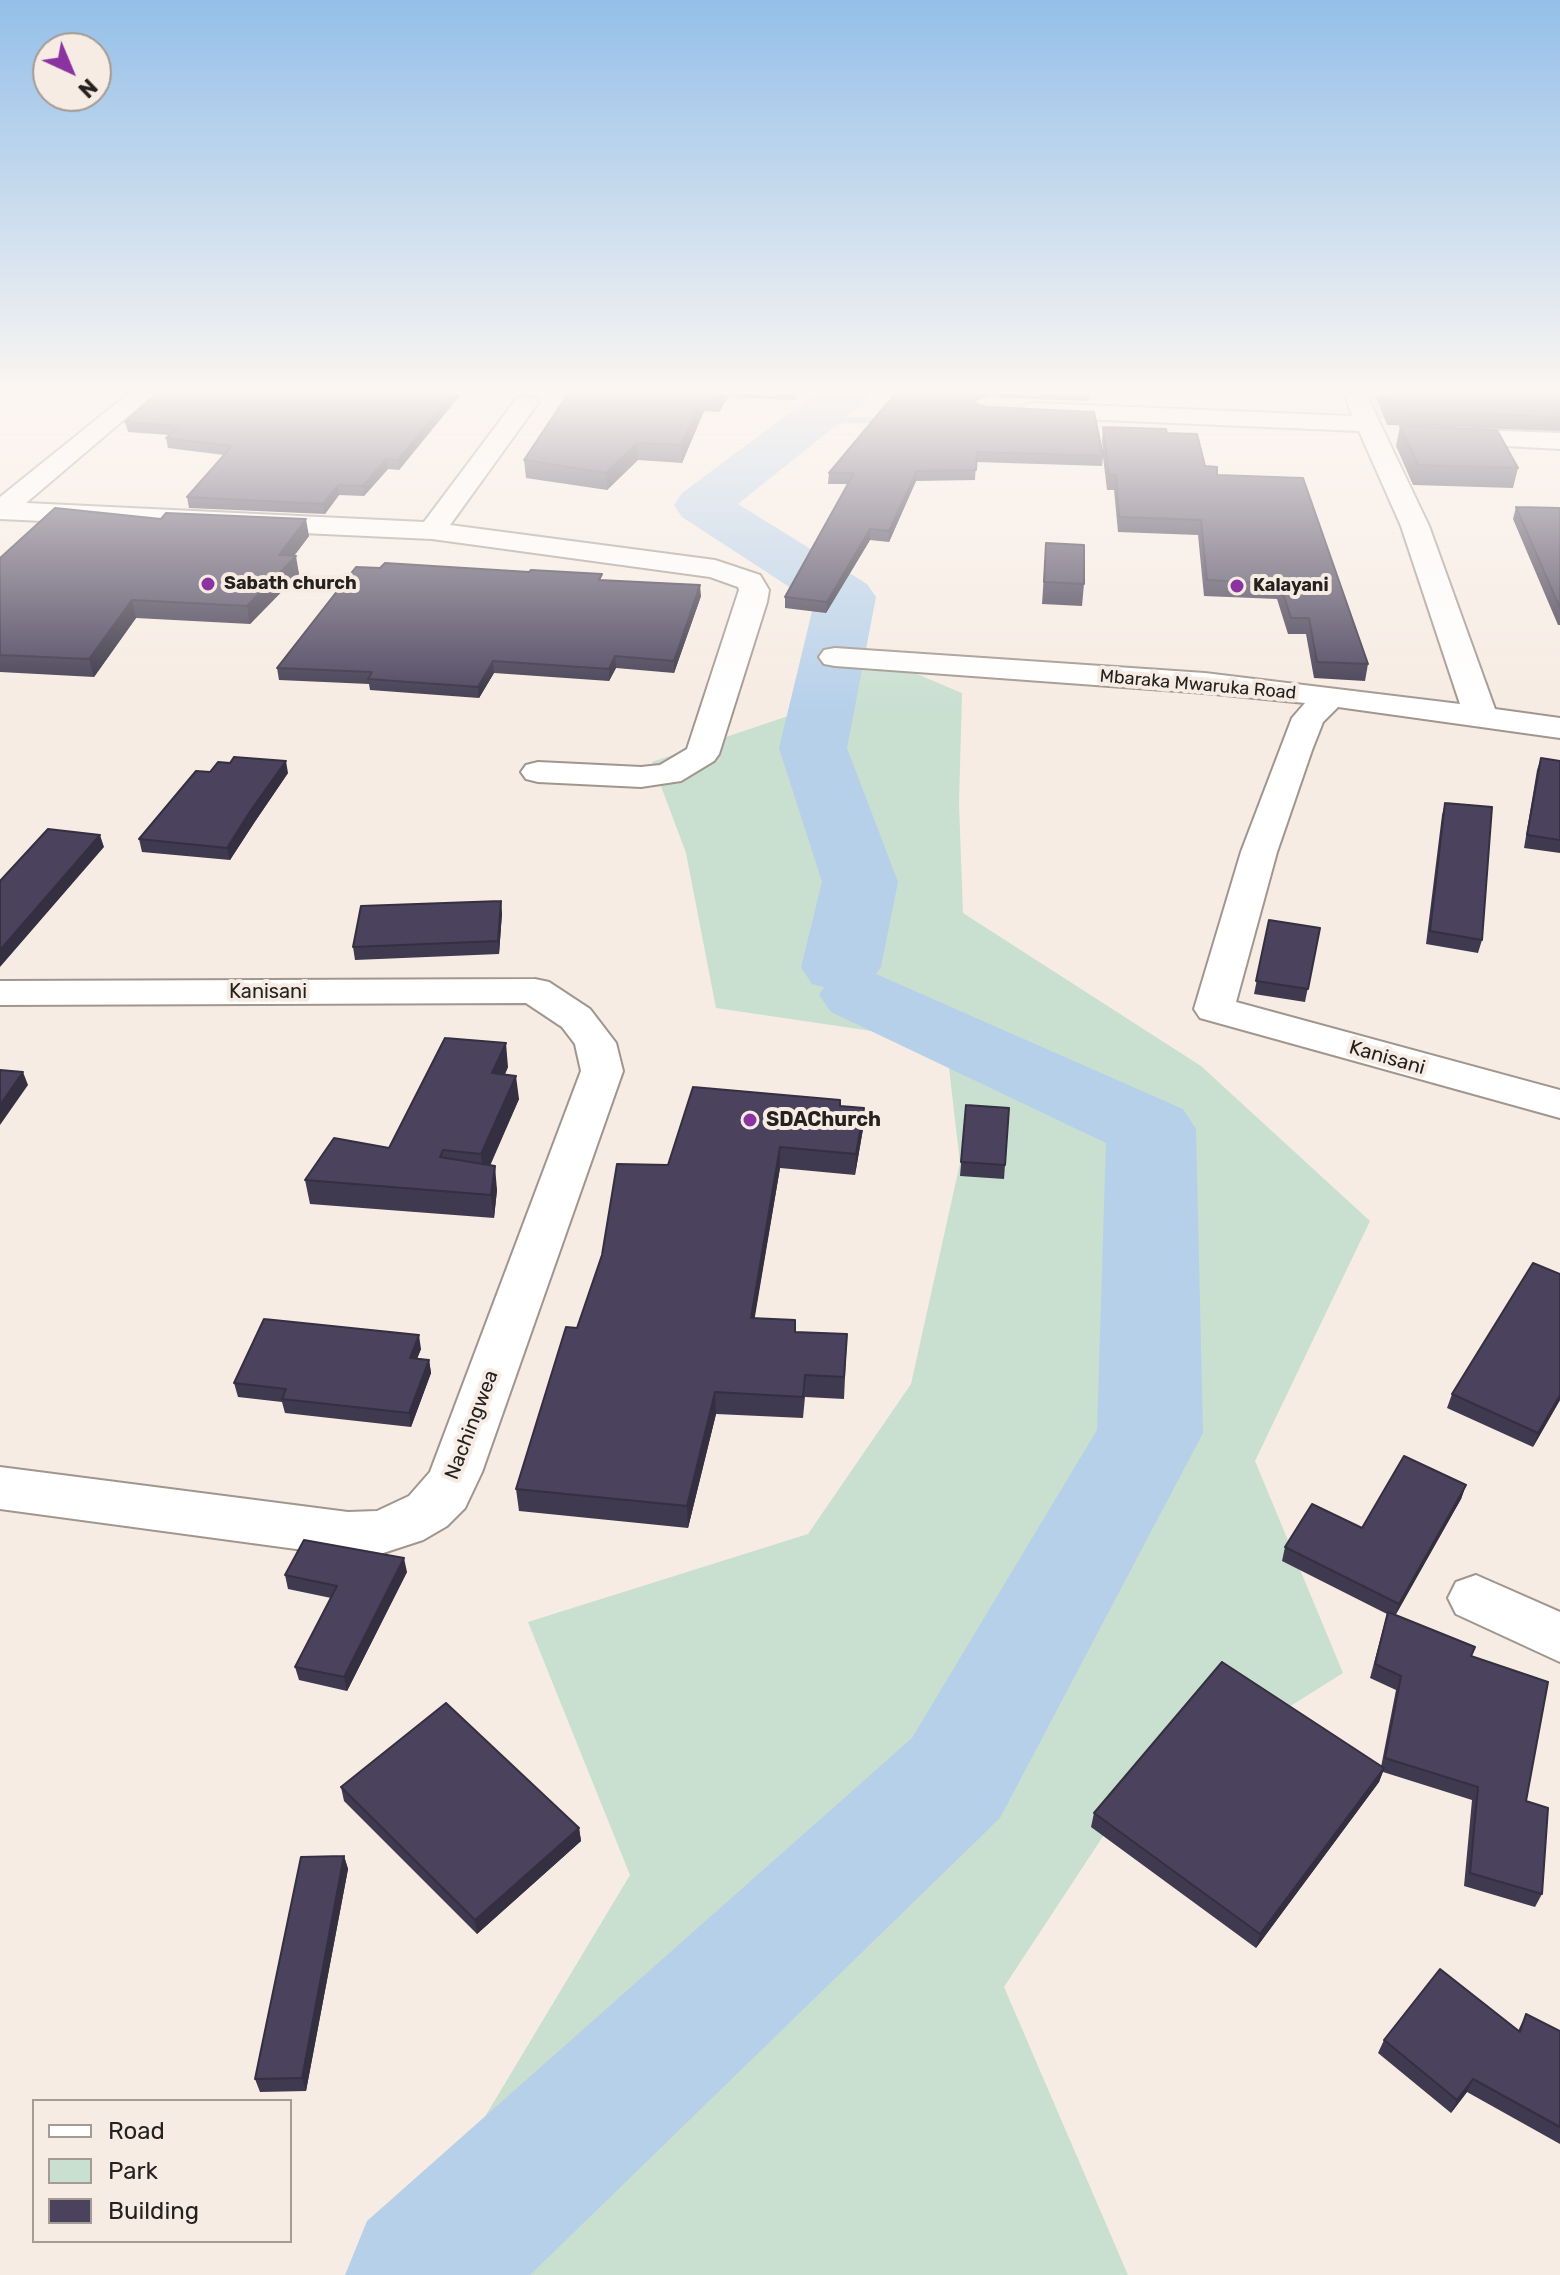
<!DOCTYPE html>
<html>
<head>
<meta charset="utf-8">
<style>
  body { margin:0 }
  #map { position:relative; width:1560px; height:2275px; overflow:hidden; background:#f7ece3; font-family:Rubik,sans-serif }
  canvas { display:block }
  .legend { position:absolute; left:32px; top:2099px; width:260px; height:144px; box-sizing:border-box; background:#f7ece3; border:2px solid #a39b94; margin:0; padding:10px 14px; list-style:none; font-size:24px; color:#25211e }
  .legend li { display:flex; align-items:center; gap:16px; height:40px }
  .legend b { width:40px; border:2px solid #a39b94 }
  .north { position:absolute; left:32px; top:32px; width:80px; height:80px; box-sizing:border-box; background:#f7ece3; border:2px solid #a39b94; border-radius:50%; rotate:136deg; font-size:22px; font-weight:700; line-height:32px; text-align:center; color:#25211e }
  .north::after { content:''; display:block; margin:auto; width:28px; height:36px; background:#8a33a1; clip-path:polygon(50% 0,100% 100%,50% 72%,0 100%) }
</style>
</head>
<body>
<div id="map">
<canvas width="1560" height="2275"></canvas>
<ul class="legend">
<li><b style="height:10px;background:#fff"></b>Road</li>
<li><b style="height:22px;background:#c9dfd0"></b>Park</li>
<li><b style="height:22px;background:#4b435d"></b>Building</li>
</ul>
<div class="north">N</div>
</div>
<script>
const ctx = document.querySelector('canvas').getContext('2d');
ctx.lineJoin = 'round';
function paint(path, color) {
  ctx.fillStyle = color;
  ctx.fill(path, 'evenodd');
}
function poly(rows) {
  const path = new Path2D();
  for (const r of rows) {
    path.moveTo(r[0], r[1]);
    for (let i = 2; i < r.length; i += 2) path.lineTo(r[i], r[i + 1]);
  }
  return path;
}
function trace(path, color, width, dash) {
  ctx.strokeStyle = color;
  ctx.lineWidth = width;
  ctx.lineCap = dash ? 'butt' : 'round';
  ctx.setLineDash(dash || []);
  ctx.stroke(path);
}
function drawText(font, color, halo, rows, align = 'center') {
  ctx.font = font + ' Rubik,sans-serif';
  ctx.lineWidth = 8;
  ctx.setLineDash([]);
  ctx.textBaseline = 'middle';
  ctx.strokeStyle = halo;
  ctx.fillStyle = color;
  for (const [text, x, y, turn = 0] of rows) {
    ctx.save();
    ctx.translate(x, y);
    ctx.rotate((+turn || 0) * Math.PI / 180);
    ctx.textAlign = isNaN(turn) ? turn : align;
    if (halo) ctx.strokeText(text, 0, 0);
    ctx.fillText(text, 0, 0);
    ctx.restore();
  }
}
const green = poly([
  [815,631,962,693,959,804,963,913,1201,1066,1370,1221,1255,1461,1343,1673,1117,1815,1004,1987,1128,2275,390,2275,630,1875,528,1622,808,1534,911,1384,960,1163,946,1042,716,1008,686,853,652,762,800,712]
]);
const stream = poly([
  [1368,394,1376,394,1384,416,1378,422,1370,420,1375,415,1368,394],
  [966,402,1045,405,1049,408,1045,411,968,408,958,410,958,406,966,402],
  [846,417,892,417,897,420,892,423,846,423,797,433,792,430,846,417]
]);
const river = poly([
  [815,394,871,394,863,404,738,504,867,584,876,597,847,748,898,882,881,967,876,974,1183,1109,1196,1129,1203,1433,1000,1818,530,2275,345,2275,367,2221,912,1738,1097,1430,1106,1143,831,1012,819,995,824,987,812,984,801,967,822,882,779,748,814,603,682,517,674,505,682,493,815,394]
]);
const street = poly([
  [128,394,154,394,26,503,424,522,517,398,535,398,538,403,450,525,715,560,760,575,769,590,767,602,719,754,714,761,681,781,641,787,538,782,526,779,521,772,526,765,538,762,641,767,660,765,687,749,739,590,738,587,710,577,432,539,0,519,0,497,128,394],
  [1345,394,1367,396,1429,526,1495,709,1560,718,1560,738,1338,707,1323,722,1312,750,1277,852,1236,1002,1560,1090,1560,1118,1200,1018,1194,1009,1241,852,1292,718,1305,703,1205,693,835,666,824,664,819,657,824,650,835,648,1205,673,1460,704,1401,526,1359,431,1034,417,1025,415,1022,410,1025,405,1034,403,1352,416,1345,394],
  [1443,429,1560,433,1560,449,1434,442,1430,437,1434,432,1443,429],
  [535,979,549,982,590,1009,616,1043,623,1071,482,1472,465,1508,447,1526,423,1540,377,1555,348,1556,0,1509,0,1467,348,1512,377,1511,409,1496,430,1472,581,1071,575,1044,562,1027,526,1003,0,1005,0,981,535,979],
  [1476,1575,1560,1612,1560,1662,1456,1614,1448,1598,1456,1582,1476,1575]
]);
const wall = poly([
  [461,394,399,470,388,469,364,496,339,495,325,514,189,508,187,497,224,455,168,448,166,438,169,435,128,432,125,422],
  [568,394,799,394,795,400,728,397,719,412,704,411,682,463,638,460,607,490,526,478,524,460],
  [895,394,1090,394,1089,401,987,397,975,401,978,405,1103,453,1102,441,1103,427,1167,433,1205,466,1217,475,1368,664,1365,681,1314,678,1306,634,1288,634,1277,599,1204,596,1198,535,1118,532,1114,490,1107,490,1103,457,1102,466,976,462,975,480,916,481,889,542,870,540,826,613,785,608,785,597,848,484,828,484,829,473],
  [1375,394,1560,394,1560,431,1387,425],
  [1400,426,1518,468,1513,488,1413,485,1396,446],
  [1516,507,1560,508,1560,625,1558,625,1513,519],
  [309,536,294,556,299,574,250,624,136,618,94,677,0,672,0,558],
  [1046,543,1084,584,1082,606,1042,604],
  [602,580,701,596,674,673,616,668,609,681,494,673,479,698,370,690,369,684,279,680,277,668],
  [1541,758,1560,761,1560,853,1524,848,1537,770],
  [210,772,288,773,254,823,230,860,142,852,139,839],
  [1445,803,1482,940,1478,953,1426,944,1442,815],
  [502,913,499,954,355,960,353,947],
  [1269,920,1320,928,1305,1002,1254,994],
  [508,1067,505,1074,519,1099,490,1166,497,1190,494,1218,310,1204,305,1180,389,1148],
  [966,1105,1009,1108,1004,1179,960,1176],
  [840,1106,864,1108,863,1129,855,1175,780,1168,754,1319,795,1320,795,1332,847,1334,844,1399,805,1397,803,1418,716,1414,688,1528,519,1511,516,1489,577,1328,602,1255,668,1165],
  [1560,1274,1560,1400,1533,1447,1447,1408,1452,1394],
  [421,1349,417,1358,429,1360,431,1373,411,1427,285,1413,282,1402,238,1397,234,1383],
  [1466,1485,1461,1499,1395,1615,1471,1656,1526,1801,1542,1894,1535,1907,1464,1886,1472,1800,1383,1772,1379,1782,1256,1948,1091,1827,1094,1813,1381,1767,1396,1690,1370,1678,1387,1614,1282,1561,1285,1547,1362,1528],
  [407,1572,347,1691,299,1680,295,1667,331,1598,288,1589,285,1575],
  [341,1787,579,1828,581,1841,477,1934,344,1801],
  [344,1856,348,1869,306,2091,260,2092,255,2079],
  [1526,2014,1560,2031,1560,2144,1467,2092,1451,2113,1378,2053,1384,2040,1518,2031]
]);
const shadedWall = poly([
  [452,394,461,394,399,470,398,460],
  [720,394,727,394,728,397,719,412],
  [975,394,987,394,987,397,975,400,972,409,973,399],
  [704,395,704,411,682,463,681,445],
  [637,443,638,460,607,490,606,473],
  [386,459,388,469,364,496,363,486],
  [917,471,916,481,889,542,889,531],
  [338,485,339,495,325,514,323,504],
  [306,519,309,536,287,565,296,556,299,574,250,624,247,606,279,555],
  [870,529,870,540,826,613,827,602],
  [700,585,701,596,674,673,674,661],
  [132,600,136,618,94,677,89,659],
  [615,656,616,668,609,681,609,669],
  [493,661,494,673,479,698,478,687],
  [286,761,288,773,254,823,230,860,227,848,251,810],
  [100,835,104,847,0,967,0,950],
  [501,901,502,913,499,954,498,941],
  [506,1043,508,1067,495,1097,492,1073],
  [23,1072,28,1085,0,1125,0,1105],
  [516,1076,519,1099,484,1178,481,1154],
  [864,1108,863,1129,855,1175,856,1154],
  [780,1147,780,1168,751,1340,751,1318],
  [495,1166,497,1190,494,1218,491,1195],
  [419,1335,421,1349,412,1372,410,1358],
  [429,1360,431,1373,411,1427,409,1413],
  [715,1392,716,1414,688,1528,687,1506],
  [1560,1395,1560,1400,1533,1447,1538,1433],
  [1466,1485,1461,1499,1394,1618,1399,1604],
  [404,1558,407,1572,347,1691,344,1677],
  [1384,1768,1379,1782,1256,1948,1260,1934],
  [579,1828,581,1841,477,1934,475,1920],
  [344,1856,348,1869,306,2091,302,2078],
  [1473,2079,1467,2092,1451,2113,1457,2100]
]);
const building = poly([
  [156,394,452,394,398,460,386,459,363,486,338,485,323,504,187,497,232,446,166,438,180,426,125,422,156,394],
  [568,394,720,394,719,396,704,395,681,445,637,443,606,473,524,460,568,394],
  [895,394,975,394,973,399,978,405,988,407,1094,412,1103,456,977,452,976,470,917,471,889,531,870,529,827,602,785,597,854,473,829,473,895,394],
  [1383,394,1560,394,1560,417,1390,411,1383,394],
  [1400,426,1497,430,1518,468,1418,465,1400,426],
  [1103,427,1166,429,1167,433,1197,434,1205,466,1217,467,1217,475,1303,478,1368,664,1317,662,1309,618,1291,618,1280,584,1207,580,1201,520,1119,517,1116,475,1109,475,1103,427],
  [1516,507,1560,508,1560,608,1516,507],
  [55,508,161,519,166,513,306,519,279,555,296,556,247,606,132,600,89,659,0,655,0,558,55,508],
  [1046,543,1084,545,1084,584,1044,582,1046,543],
  [385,563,529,572,531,570,602,574,599,580,700,585,674,661,615,656,609,669,493,661,478,687,368,679,372,672,277,668,356,567,380,568,385,563],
  [234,757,286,761,251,810,227,848,139,839,196,771,210,772,218,762,230,763,234,757],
  [1541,758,1560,761,1560,840,1527,835,1541,758],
  [1445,803,1492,807,1482,940,1430,931,1445,803],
  [48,829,100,835,0,950,0,881,48,829],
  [501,901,498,941,353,947,361,906,501,901],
  [1269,920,1320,928,1308,989,1256,981,1269,920],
  [445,1038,506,1043,492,1073,516,1076,481,1154,443,1150,440,1157,495,1166,491,1195,305,1180,334,1138,389,1148,445,1038],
  [0,1070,23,1072,0,1105,0,1070],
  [693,1087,840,1100,840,1106,864,1108,856,1154,780,1147,751,1318,795,1320,795,1332,847,1334,844,1377,805,1375,803,1397,715,1392,687,1506,516,1489,566,1327,577,1328,602,1255,617,1164,668,1165,693,1087],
  [966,1105,1009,1108,1005,1165,961,1162,966,1105],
  [1533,1263,1560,1274,1560,1395,1538,1433,1452,1394,1533,1263],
  [264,1319,419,1335,410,1358,429,1360,409,1413,282,1399,286,1389,234,1383,264,1319],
  [1404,1456,1466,1485,1399,1604,1285,1547,1312,1504,1362,1528,1404,1456],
  [304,1540,404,1558,344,1677,295,1667,337,1586,285,1575,304,1540],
  [1388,1612,1475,1647,1471,1656,1548,1682,1526,1801,1548,1808,1542,1894,1470,1873,1478,1787,1385,1758,1401,1676,1375,1664,1388,1612],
  [1222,1662,1384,1768,1260,1934,1094,1813,1222,1662],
  [446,1703,579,1828,475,1920,341,1787,446,1703],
  [344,1856,302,2078,255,2079,301,1857,344,1856],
  [1440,1969,1520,2032,1526,2014,1560,2031,1560,2127,1473,2079,1457,2100,1384,2040,1440,1969]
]);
const markers = [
  [208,584,8,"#8a33a1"],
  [1237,586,8,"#8a33a1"],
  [750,1120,8,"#8a33a1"]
];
const farPoinames = [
  ["Sabath church",224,584],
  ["Kalayani",1253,586]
];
const farStreetnames = [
  ["Mbaraka Mwaruka Road",1198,685,5]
];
const streetNames = [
  ["Kanisani",268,992],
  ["Kanisani",1387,1058,16],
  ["Nachingwea",472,1425,-69]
];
const poiNames = [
  ["SDAChurch",766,1120]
];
paint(green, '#c9dfd0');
paint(stream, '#b6d0ea');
paint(river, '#b6d0ea');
trace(street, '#a0968d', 4);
paint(street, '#fff');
paint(wall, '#403a50');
paint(shadedWall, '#342f41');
paint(building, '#4b435d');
trace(building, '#342f41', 2);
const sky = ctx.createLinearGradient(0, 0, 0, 712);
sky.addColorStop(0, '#94bfe9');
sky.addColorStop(0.55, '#fbf6f2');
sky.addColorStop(1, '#fbf6f200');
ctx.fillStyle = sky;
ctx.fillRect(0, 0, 1560, 712);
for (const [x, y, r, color] of markers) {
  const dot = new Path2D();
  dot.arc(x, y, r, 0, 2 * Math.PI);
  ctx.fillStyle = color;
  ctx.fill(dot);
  trace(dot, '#f7ece3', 3);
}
drawText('bold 18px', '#25211e', '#f7ece3', farPoinames, 'left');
drawText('18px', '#25211e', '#f7ece3', farStreetnames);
drawText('20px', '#25211e', '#f7ece3', streetNames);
drawText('bold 20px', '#25211e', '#f7ece3', poiNames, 'left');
</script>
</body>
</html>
